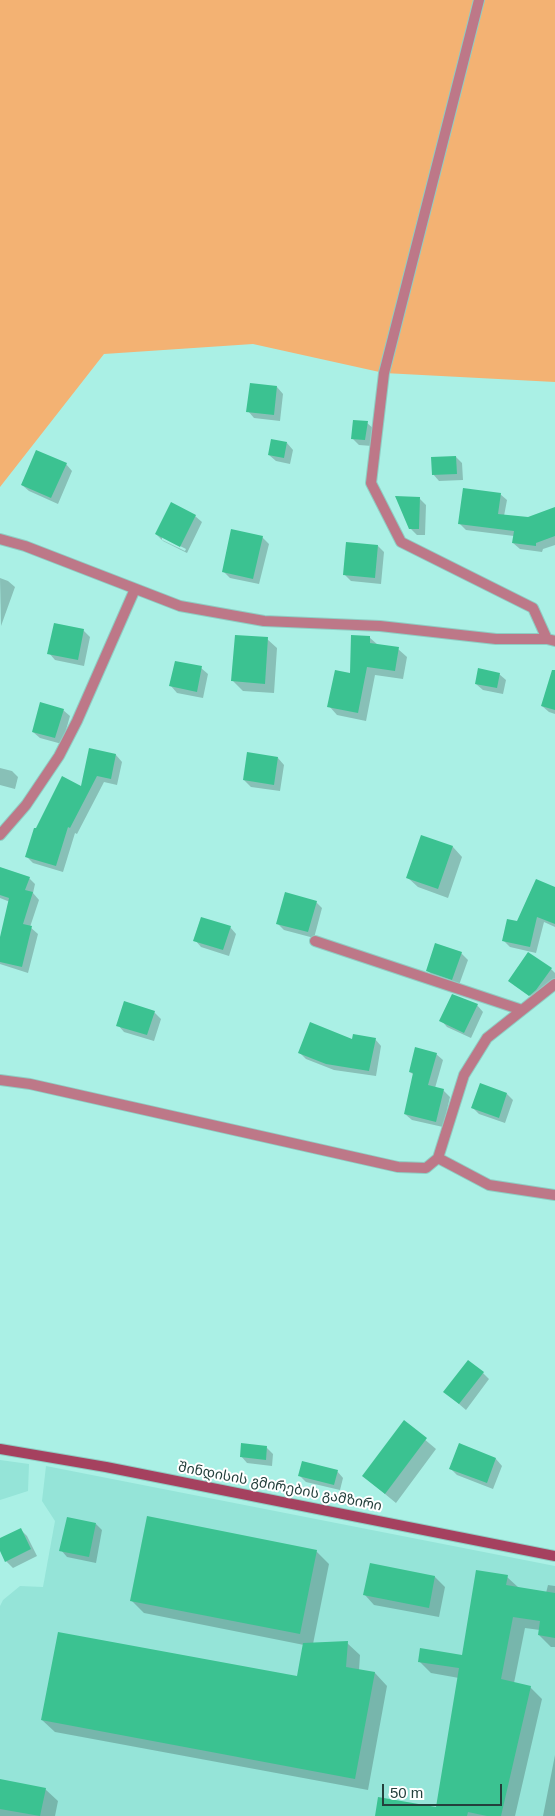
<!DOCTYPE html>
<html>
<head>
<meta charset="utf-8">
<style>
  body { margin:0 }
  #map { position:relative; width:555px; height:1816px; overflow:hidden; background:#aaf0e5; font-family:Arial,sans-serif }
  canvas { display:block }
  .scale { position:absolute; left:382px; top:1784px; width:120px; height:22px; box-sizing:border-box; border:2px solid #24403c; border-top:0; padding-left:6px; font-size:15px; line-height:18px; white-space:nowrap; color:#24403c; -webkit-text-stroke:4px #fff; paint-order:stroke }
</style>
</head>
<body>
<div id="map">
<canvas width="555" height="1816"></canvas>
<div class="scale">50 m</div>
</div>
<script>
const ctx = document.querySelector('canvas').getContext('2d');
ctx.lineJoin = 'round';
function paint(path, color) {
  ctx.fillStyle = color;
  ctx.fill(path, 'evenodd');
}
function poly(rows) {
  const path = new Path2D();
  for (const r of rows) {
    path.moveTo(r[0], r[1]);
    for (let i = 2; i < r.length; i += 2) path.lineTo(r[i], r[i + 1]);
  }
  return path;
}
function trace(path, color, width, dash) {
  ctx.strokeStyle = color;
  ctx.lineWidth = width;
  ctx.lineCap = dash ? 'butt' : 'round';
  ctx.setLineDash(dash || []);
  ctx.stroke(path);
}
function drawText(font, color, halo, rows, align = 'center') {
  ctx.font = font + ' Arial,"Noto Sans Georgian",sans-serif';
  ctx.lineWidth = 4;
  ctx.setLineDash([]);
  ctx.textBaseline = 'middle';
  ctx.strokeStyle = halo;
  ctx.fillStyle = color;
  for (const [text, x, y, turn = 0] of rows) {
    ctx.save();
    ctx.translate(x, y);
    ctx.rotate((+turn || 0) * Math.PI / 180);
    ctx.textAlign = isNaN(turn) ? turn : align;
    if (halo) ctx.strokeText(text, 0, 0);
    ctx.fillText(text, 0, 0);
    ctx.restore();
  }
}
const built = poly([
  [0,1460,29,1464,28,1491,0,1500],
  [46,1466,555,1566,555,1816,0,1816,0,1606,3,1600,20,1586,43,1587,55,1521,42,1501]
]);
const green = poly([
  [0,0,555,0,555,382,384,373,253,344,104,354,0,487]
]);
const shadow = poly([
  [277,387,283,394,280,421,254,418,248,411],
  [367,423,374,429,372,446,359,445,352,438],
  [287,443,293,450,290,464,276,461,269,455],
  [456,457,462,463,463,480,439,481,433,474],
  [66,464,72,471,58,504,29,491,22,485],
  [500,494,507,500,504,516,528,519,555,510,555,545,543,549,542,552,520,549,513,543,514,536,466,530,459,523],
  [420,499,426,505,425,535,417,535,410,528],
  [195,516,202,522,187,553,163,541,156,534],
  [162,537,186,549,185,551,162,540],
  [262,537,269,544,259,584,230,578,223,571],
  [378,546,384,552,381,584,351,581,344,574],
  [0,578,8,581,15,587,1,626],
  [83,630,90,637,84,666,55,660,49,653],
  [369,637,378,645,398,649,407,657,403,679,375,675,366,721,337,715,329,706,351,674],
  [267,639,277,648,274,693,243,691,233,681],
  [201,668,208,674,203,698,177,693,171,686],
  [499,674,506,680,503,694,483,690,476,684],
  [555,687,555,714,549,712,542,706],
  [63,710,70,716,62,744,40,738,33,732],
  [90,750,116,755,122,762,117,785,104,782,77,834,75,833,63,872,33,863,27,857,82,788],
  [278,758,284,765,280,791,251,787,244,780],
  [0,768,12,771,18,777,15,789,0,785],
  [422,837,453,847,462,857,448,898,418,887,408,878],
  [0,869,29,878,35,884,33,893,39,900,30,927,38,934,28,973,0,964,0,942,10,902,0,898],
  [555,889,555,927,544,922,536,953,510,947,503,940,518,923],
  [316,902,322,908,314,938,284,930,278,924],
  [230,927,236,934,229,956,201,947,195,940],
  [461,953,468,960,459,985,434,977,427,970],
  [551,969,555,973,555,979,537,1001,510,980],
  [477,1005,483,1012,471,1038,447,1027,441,1020],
  [154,1012,161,1019,154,1041,124,1032,118,1025],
  [375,1039,381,1046,376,1076,334,1070,306,1059,300,1053],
  [436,1054,443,1060,435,1088,443,1090,450,1097,443,1127,412,1120,405,1114,414,1075,410,1072],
  [507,1094,513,1100,505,1123,479,1114,473,1108],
  [483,1373,489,1379,466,1410,445,1392],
  [404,1422,436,1449,396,1503,363,1476],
  [459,1445,496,1459,502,1466,493,1489,457,1475,450,1468],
  [267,1448,273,1454,272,1466,247,1463,241,1456],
  [337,1471,343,1478,340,1490,306,1482,299,1475],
  [96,1524,102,1530,96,1563,67,1557,61,1550],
  [21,1530,27,1536,37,1556,13,1568,6,1561,0,1548,0,1540],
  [316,1551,329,1564,313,1644,347,1643,360,1655,359,1670,375,1673,387,1686,368,1790,55,1732,42,1720,298,1677,304,1645,144,1613,131,1600],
  [371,1565,435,1577,445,1587,439,1617,374,1605,365,1595],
  [507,1577,519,1588,546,1593,548,1585,555,1586,555,1647,551,1647,539,1635,540,1630,525,1628,514,1683,530,1687,542,1699,515,1816,376,1816,437,1808,459,1678,431,1673,419,1661,463,1656],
  [555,1755,555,1816,543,1816],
  [0,1780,45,1789,58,1801,55,1816,0,1816]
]);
const building = poly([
  [250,383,277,386,274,415,246,412],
  [353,420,368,421,365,440,351,439],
  [271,439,287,442,284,458,268,455],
  [36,450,67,463,51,498,21,485],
  [456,456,457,474,432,475,431,457],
  [463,488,501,493,498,514,528,517,555,507,555,536,536,543,536,546,512,543,514,531,458,524],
  [395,496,420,497,419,529,409,529],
  [171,502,196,515,180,547,155,534],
  [231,529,263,536,253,579,222,572],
  [346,542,378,545,375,578,343,575],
  [54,623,84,629,78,660,47,654],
  [235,635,268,637,265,684,231,681],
  [351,635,370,636,370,643,399,647,395,671,367,667,358,713,327,707,335,670,350,673],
  [175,661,202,666,197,692,169,686],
  [478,668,500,673,497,688,475,684],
  [552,670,555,670,555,710,541,706],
  [40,702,64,709,55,738,32,732],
  [89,748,116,754,111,779,97,776,70,828,68,827,56,866,25,857,34,828,36,828,62,776,81,786],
  [247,752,278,757,274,785,243,780],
  [421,835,453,846,438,889,406,878],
  [0,867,30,877,25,890,33,892,23,924,32,926,22,967,0,962,0,937,9,898,0,895],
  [536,879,555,887,555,924,537,917,530,947,502,941,507,919,517,921],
  [285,892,317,901,308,932,276,924],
  [201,917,231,926,223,950,193,941],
  [435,943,462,952,452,980,426,971],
  [528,952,552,968,536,990,529,996,508,981],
  [452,994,478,1004,464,1033,439,1021],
  [124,1001,155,1011,147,1035,116,1026],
  [310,1022,352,1039,353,1034,376,1038,369,1071,326,1064,298,1053],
  [415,1047,437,1053,428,1085,444,1089,436,1122,404,1114,413,1073,409,1072],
  [480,1083,507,1093,499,1118,471,1108],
  [468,1360,484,1372,459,1404,443,1392],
  [404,1420,427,1438,385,1494,362,1476],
  [241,1443,267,1446,266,1460,240,1457],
  [459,1443,496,1458,487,1483,449,1469],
  [302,1461,338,1470,334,1485,298,1476],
  [147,1516,317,1550,300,1634,130,1601],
  [67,1517,96,1523,89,1557,59,1551],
  [21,1528,31,1549,5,1562,0,1551,0,1538],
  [370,1563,435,1576,429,1608,363,1595],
  [476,1570,508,1575,506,1585,555,1593,555,1638,538,1635,540,1621,513,1617,501,1679,531,1686,501,1816,487,1816,468,1812,467,1816,375,1816,378,1797,436,1807,459,1668,418,1662,420,1648,462,1655],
  [58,1632,297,1676,303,1643,348,1641,346,1667,375,1672,355,1779,41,1720],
  [0,1779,46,1788,40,1816,0,1809]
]);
const street = poly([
  [479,0,384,373,371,483,401,542,533,608,547,639],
  [0,539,25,546,180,606,264,621,380,626,496,639,547,639,555,641],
  [0,835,26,805,59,756,77,721,135,589],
  [315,941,522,1010],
  [0,1080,30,1084,398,1167,426,1168,438,1158,464,1075,487,1038,555,984],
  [438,1158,489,1185,555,1195]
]);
const secondary = poly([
  [0,1449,106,1467,555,1556]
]);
const streetNames = [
  ["შინდისის გმირების გამზირი",280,1487,11]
];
paint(built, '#95e4d8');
paint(green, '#f3b273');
paint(shadow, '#0003');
paint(building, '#3bc291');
trace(street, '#8fcdc3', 12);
trace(secondary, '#8fcdc3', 12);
trace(street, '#bd7888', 10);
trace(secondary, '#a5415f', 10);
drawText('14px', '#24403c', '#fff', streetNames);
</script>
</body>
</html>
